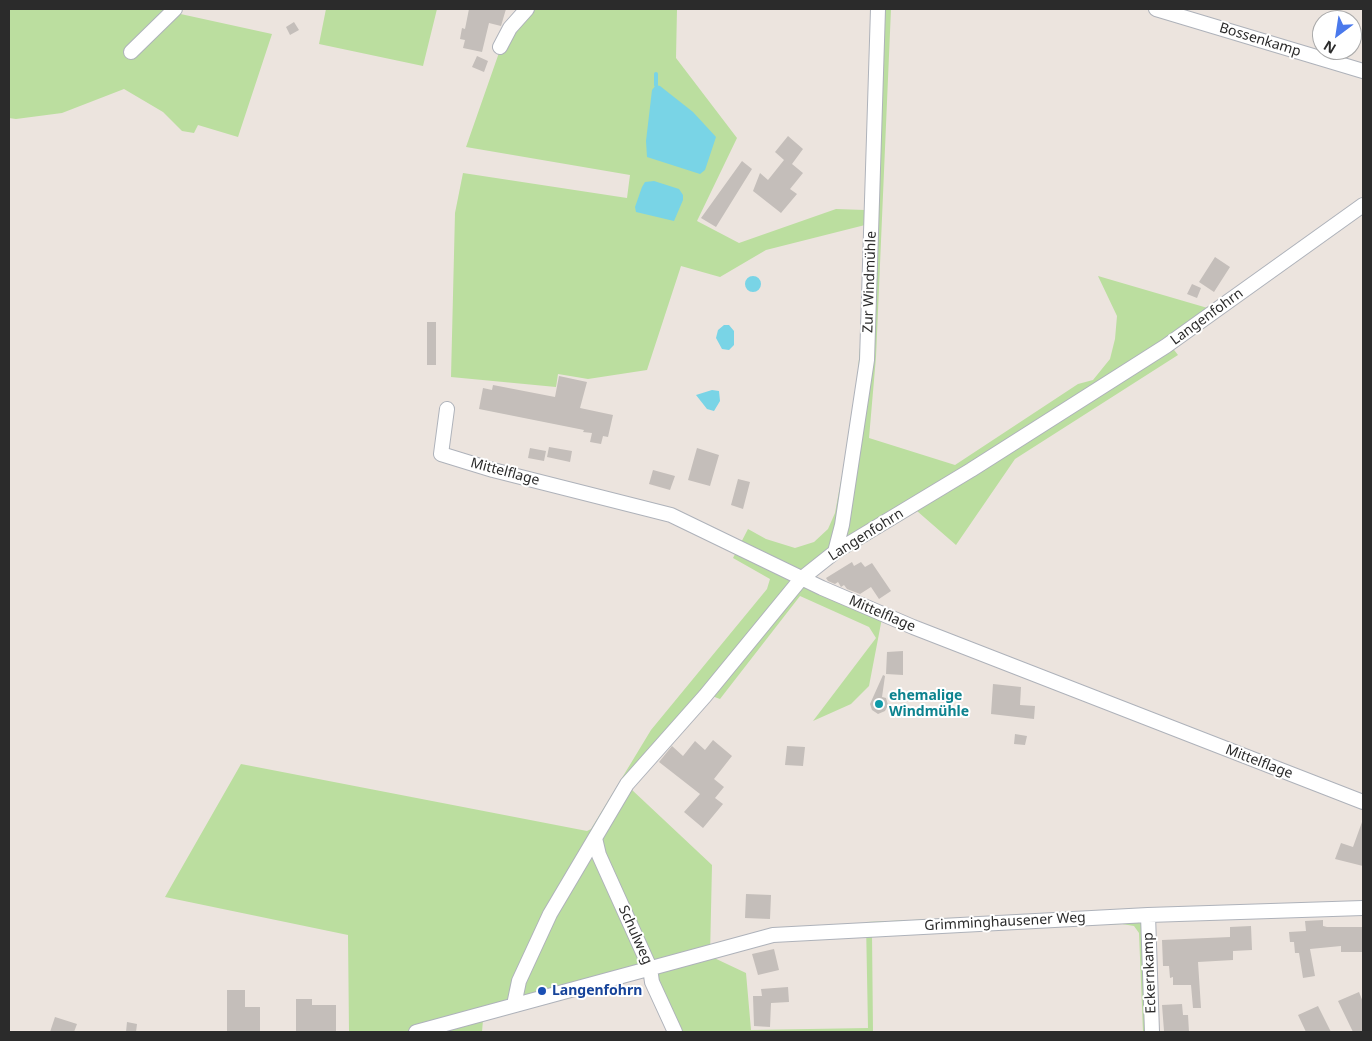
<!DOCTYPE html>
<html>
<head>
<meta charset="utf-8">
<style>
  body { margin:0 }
  #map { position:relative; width:1372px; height:1041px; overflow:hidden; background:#ece4de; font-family:"Noto Sans",sans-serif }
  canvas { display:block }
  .frame { position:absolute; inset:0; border:10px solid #2b2b2b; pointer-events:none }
  .north { position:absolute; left:1312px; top:10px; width:50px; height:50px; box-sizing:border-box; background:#fff; border:1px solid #aaa; border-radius:50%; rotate:211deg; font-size:14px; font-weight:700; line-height:20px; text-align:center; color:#2b2b2b }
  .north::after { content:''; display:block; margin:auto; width:18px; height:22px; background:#4a79ec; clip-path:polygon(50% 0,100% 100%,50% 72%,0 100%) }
</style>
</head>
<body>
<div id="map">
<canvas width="1372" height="1041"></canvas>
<div class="frame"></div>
<div class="north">N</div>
</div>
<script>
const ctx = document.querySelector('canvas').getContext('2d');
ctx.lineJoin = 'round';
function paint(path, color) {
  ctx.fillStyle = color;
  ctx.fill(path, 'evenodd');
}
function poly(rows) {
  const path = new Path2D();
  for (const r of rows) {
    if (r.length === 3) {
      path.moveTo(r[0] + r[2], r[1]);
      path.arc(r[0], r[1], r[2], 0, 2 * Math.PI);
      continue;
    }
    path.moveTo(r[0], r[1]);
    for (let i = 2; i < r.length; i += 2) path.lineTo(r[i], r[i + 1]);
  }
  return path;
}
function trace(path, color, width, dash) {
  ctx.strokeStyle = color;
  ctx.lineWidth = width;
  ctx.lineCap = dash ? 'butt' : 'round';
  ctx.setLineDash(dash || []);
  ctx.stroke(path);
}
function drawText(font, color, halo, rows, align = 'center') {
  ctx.font = font + ' "Noto Sans",sans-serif';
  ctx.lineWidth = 4;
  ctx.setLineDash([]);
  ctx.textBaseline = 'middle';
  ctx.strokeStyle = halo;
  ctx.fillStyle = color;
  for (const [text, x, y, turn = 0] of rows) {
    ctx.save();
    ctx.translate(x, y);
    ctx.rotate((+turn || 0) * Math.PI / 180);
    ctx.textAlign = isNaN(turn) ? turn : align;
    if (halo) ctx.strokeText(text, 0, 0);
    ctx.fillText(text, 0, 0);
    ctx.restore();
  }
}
const green = poly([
  [9,9,178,9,176,13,272,34,238,137,198,125,194,133,182,131,163,112,124,89,62,113,16,119,9,118],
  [326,9,437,9,423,66,319,44],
  [532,9,677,9,676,58,737,138,697,221,739,243,836,209,865,210,867,128,878,131,883,9,891,9,876,357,869,438,955,465,1078,384,1093,380,1110,359,1115,339,1117,316,1098,276,1211,309,1167,341,1178,355,1015,459,956,545,917,511,817,572,805,583,882,618,869,686,851,704,813,721,876,638,869,627,800,596,720,699,712,696,631,789,712,865,710,956,746,973,751,1030,868,1028,866,922,1143,910,1149,1032,1143,1032,1139,933,1134,926,1122,924,872,934,873,1032,669,1032,642,974,483,1020,482,1032,349,1032,348,935,165,897,241,764,587,831,591,829,651,730,767,589,770,579,733,558,748,529,766,539,795,548,814,542,828,529,835,513,855,405,862,324,865,225,766,250,720,277,681,266,647,370,588,379,558,374,556,387,451,377,455,213,463,173,627,198,630,175,466,147,501,47]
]);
const water = poly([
  [656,85,660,86,693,112,716,137,705,170,700,174,647,157,646,141,652,90],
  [654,181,679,189,683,195,683,200,674,221,636,212,635,207,642,187,645,182],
  [753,284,8],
  [724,325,729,325,734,331,734,345,729,350,722,349,716,338,718,330],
  [712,390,719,391,720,401,714,411,707,409,696,395]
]);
const stream = poly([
  [656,74,656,85]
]);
const building = poly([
  [469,9,506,9,501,26,489,23,482,52,463,48,465,40,460,39,462,28,465,29],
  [294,22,299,30,290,35,286,27],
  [477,56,488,61,484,72,472,67],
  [788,136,803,149,792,164,803,173,790,189,797,194,781,213,753,191,760,173,768,180,784,160,775,152],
  [742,161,752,169,716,227,701,218],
  [1215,257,1230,267,1214,292,1199,282],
  [1192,284,1201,288,1197,298,1187,294],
  [427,322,436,322,436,365,427,365],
  [559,376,587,382,580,408,613,415,608,437,603,436,601,444,590,442,592,433,583,432,584,430,479,409,483,388,492,390,493,385,555,397],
  [549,447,572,451,570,462,547,457],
  [530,448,546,451,544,461,528,458],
  [697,448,719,455,710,486,688,480],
  [653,470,675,476,670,490,649,484],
  [738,479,750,482,743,509,731,505],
  [852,562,854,566,861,562,865,567,872,563,891,591,879,599,871,587,860,594,847,589,844,585,841,587,838,582,835,584,828,581,826,578],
  [903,651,903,675,886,674,887,652],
  [883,675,885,676,882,697,886,698,888,705,885,711,878,714,872,710,870,704],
  [993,684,1021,687,1020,705,1035,706,1034,719,991,714],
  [1015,734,1027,736,1025,745,1014,744],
  [713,740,732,756,714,779,724,787,715,798,723,804,703,828,684,812,700,794,659,762,672,746,683,756,695,741,705,750],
  [787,746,805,747,803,766,785,765],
  [1362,822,1363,866,1335,859,1341,843,1353,847],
  [746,894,771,895,770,919,745,918],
  [1323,920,1323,926,1327,927,1363,927,1363,952,1341,952,1341,946,1310,949,1315,976,1303,978,1299,953,1295,953,1294,942,1290,942,1289,932,1306,931,1305,921],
  [1251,926,1252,950,1233,951,1233,960,1198,962,1201,1008,1193,1008,1191,985,1173,985,1173,977,1170,978,1169,966,1163,966,1162,940,1230,937,1230,927],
  [774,949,779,970,758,975,752,954],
  [788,987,789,1002,771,1003,770,1027,754,1026,753,996,762,996,761,989],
  [227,990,245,990,245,1007,260,1007,260,1032,227,1032],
  [1359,992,1363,1002,1363,1032,1353,1032,1338,1001],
  [296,999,312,999,312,1005,336,1005,336,1032,296,1032],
  [1182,1004,1183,1015,1188,1015,1189,1032,1164,1031,1162,1005],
  [1318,1006,1331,1032,1306,1032,1298,1015],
  [55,1017,77,1024,74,1032,50,1032],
  [127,1022,137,1024,136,1032,126,1032]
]);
const minor = poly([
  [1156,9,1363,71],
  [500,47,510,28,527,9],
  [131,52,175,9],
  [447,409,441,454,493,470,671,515,822,588,913,627,1363,802],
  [835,552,842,525,867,360,878,9],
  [595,838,599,855,650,968,652,982,675,1032],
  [1148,915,1152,1032],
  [514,1005,519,981,550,914,627,784,705,696,801,579,835,552,971,470,1166,346,1363,205],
  [416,1032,773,935,1148,915,1363,908]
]);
const markers = [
  [879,704,5,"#0f9aa8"],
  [542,991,5,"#1a4fb4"]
];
const streetNames = [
  ["Bossenkamp",1260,40,17],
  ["Zur Windmühle",870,282,-88],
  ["Langenfohrn",1207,317,-36],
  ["Mittelflage",505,472,15],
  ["Langenfohrn",866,535,-32],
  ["Mittelflage",882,614,23],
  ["Mittelflage",1259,762,21],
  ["Grimminghausener Weg",1005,922,-3],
  ["Schulweg",635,935,66],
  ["Eckernkamp",1150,973,-92]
];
const cultureNames = [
  ["ehemalige",889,696],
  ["Windmühle",889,712]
];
const transitNames = [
  ["Langenfohrn",552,991]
];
paint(green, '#bbde9f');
paint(water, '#79d4e6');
trace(stream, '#79d4e6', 4);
paint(building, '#c4beba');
trace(minor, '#aeb2ba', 16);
trace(minor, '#fff', 14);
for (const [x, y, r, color] of markers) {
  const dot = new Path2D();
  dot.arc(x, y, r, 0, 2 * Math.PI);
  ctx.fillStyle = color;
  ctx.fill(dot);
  trace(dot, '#fff', 2);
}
drawText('14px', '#2b2b2b', '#fff', streetNames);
drawText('bold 14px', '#0d838f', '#fff', cultureNames, 'left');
drawText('bold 14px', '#164399', '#fff', transitNames, 'left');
</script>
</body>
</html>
